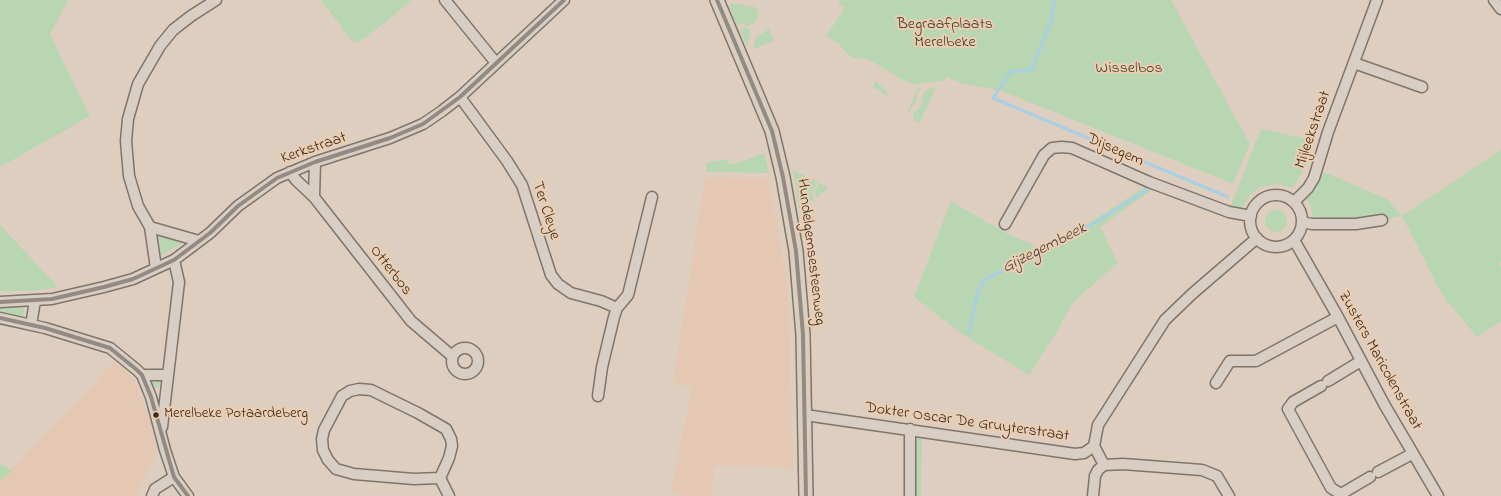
<!DOCTYPE html>
<html>
<head>
<meta charset="utf-8">
<style>
  body { margin:0 }
  canvas { display:block; background:#decebf }
</style>
</head>
<body>
<canvas width="1501" height="496"></canvas>
<script>
const ctx = document.querySelector('canvas').getContext('2d');
ctx.lineJoin = 'round';
function paint(path, color) {
  ctx.fillStyle = color;
  ctx.fill(path, 'evenodd');
}
function poly(rows) {
  const path = new Path2D();
  for (const r of rows) {
    if (r.length === 3) {
      path.moveTo(r[0] + r[2], r[1]);
      path.arc(r[0], r[1], r[2], 0, 2 * Math.PI);
      continue;
    }
    path.moveTo(r[0], r[1]);
    for (let i = 2; i < r.length; i += 2) path.lineTo(r[i], r[i + 1]);
  }
  return path;
}
function trace(path, color, width, dash) {
  ctx.strokeStyle = color;
  ctx.lineWidth = width;
  ctx.lineCap = dash ? 'butt' : 'round';
  ctx.setLineDash(dash || []);
  ctx.stroke(path);
}
function drawText(font, color, halo, rows, align = 'center') {
  ctx.font = font + ' "Indie Flower",sans-serif';
  ctx.lineWidth = 4;
  ctx.setLineDash([]);
  ctx.textBaseline = 'middle';
  ctx.strokeStyle = halo;
  ctx.fillStyle = color;
  for (const [text, x, y, turn = 0] of rows) {
    ctx.save();
    ctx.translate(x, y);
    ctx.rotate((+turn || 0) * Math.PI / 180);
    ctx.textAlign = isNaN(turn) ? turn : align;
    if (halo) ctx.strokeText(text, 0, 0);
    ctx.fillText(text, 0, 0);
    ctx.restore();
  }
}
const built = poly([
  [705,177,769,178,788,291,793,468,715,466,711,496,682,496,671,491,692,388,673,382],
  [115,361,134,379,150,422,156,448,156,454,135,496,0,496,0,481]
]);
const green = poly([
  [0,0,68,0,50,34,90,116,0,167],
  [321,0,412,0,365,38,354,43],
  [840,0,1171,0,1250,144,1233,184,1002,91,957,82,947,76,944,81,913,84,901,79,868,59,853,58,846,53,839,44,826,36,845,8,838,3],
  [731,3,755,7,758,10,756,22,749,25,741,24,737,25,729,6],
  [745,27,750,30,750,34,747,46,740,32],
  [769,29,774,41,753,49,756,37],
  [874,81,885,89,889,97,874,88],
  [919,88,922,88,918,92,916,101,908,113,908,110,916,92],
  [936,88,920,122,916,123,913,117,914,112,921,106,924,92,929,89],
  [1261,129,1312,140,1306,165,1293,188,1278,184,1261,187,1249,195,1242,208,1236,208,1231,206],
  [1501,150,1501,262,1499,263,1501,267,1501,321,1477,337,1441,293,1402,216,1389,219,1381,213,1352,220,1314,219,1311,207,1306,198,1324,172,1387,199,1402,216],
  [764,153,769,173,706,172,706,163,728,159,729,164,735,164],
  [793,170,805,176,802,197,798,204],
  [806,177,818,182,813,190,814,199,799,210,798,207,803,198,804,184],
  [819,183,829,188,816,198,815,191],
  [1145,187,1152,190,1100,227,1118,263,1073,302,1056,333,1029,375,962,334,914,297,951,201,1004,232,1040,248,1080,229],
  [1276,221,11],
  [0,225,58,287,33,291,0,291],
  [159,235,181,240,184,242,159,257,155,237],
  [0,305,20,306,24,310,24,314,20,318,0,315],
  [150,379,161,379,160,386,151,390,149,383],
  [917,438,922,438,921,496,913,496,913,441],
  [0,463,12,471,0,481]
]);
const stream = poly([
  [1054,0,1051,22,1031,70,1011,72,993,98,1228,197],
  [969,332,978,291,986,279,1093,224,1145,191,1147,184]
]);
const minor = poly([
  [445,0,496,63],
  [1494,0,1501,9],
  [1354,63,1422,87],
  [460,97,507,161,522,185,551,275,558,284,571,293,601,301,617,308],
  [290,172,296,180,314,197,411,321,452,356],
  [1276,221,26],
  [314,197,315,162],
  [1294,202,1308,188,1314,178,1328,132,1377,0],
  [1302,222,1312,224,1356,224,1382,220],
  [1005,224,1044,155,1052,148,1062,147,1072,148,1149,182,1229,212,1251,216],
  [150,227,199,241],
  [1294,240,1338,317,1384,404,1438,496],
  [156,268,150,227,138,206,129,176,126,141,128,119,138,84,160,46,173,30,191,16,216,0],
  [0,302,52,299,104,287,133,279,174,260,210,233,238,206,277,178,315,162,390,138,423,124,442,111,460,97,564,0],
  [0,318,45,328,110,348,137,370,142,375,151,397,165,450,174,477,188,496],
  [31,325,35,301],
  [465,361,13],
  [142,375,168,375],
  [1328,381,1361,361],
  [1216,383,1230,361,1256,361,1338,317],
  [1321,386,1293,402,1288,409,1331,488,1341,494,1370,477],
  [359,389,371,390,418,413,446,429,451,439,452,446,449,458,440,478,414,479,354,474,336,469,328,460,323,450,322,439,324,430,342,396,350,391,359,389],
  [598,396,602,367,614,317,617,308,628,295,652,197],
  [805,415,1075,454,1084,453,1094,446,1098,425,1165,320,1192,294,1257,238],
  [162,427,179,282,174,260],
  [1094,446,1104,465],
  [1104,465,1123,464,1202,470,1217,476,1229,496],
  [1378,472,1412,454],
  [440,478,449,496],
  [152,496,155,489,174,477],
  [910,496,910,429],
  [1093,496,1095,476,1098,470,1104,465]
]);
const major = poly([
  [717,0,772,131,783,177,796,251,803,335,806,496]
]);
const bus1 = poly([
  [717,0,772,131,783,177,796,251,803,335,806,496],
  [0,302,52,299,104,287,133,279,174,260,210,233,238,206,277,178,315,162,390,138,423,124,460,97,564,0],
  [0,318,45,328,110,348,137,370,142,375,151,397,174,477,188,496]
]);
const markers = [
  [156,415,3.5,"#3b2a1e"]
];
const busNames = [
  ["Merelbeke Potaardeberg",164,415]
];
const parkNames = [
  ["Begraafplaats",945,25],
  ["Merelbeke",945,43],
  ["Wisselbos",1129,69]
];
const streetNames = [
  ["Mijleekstraat",1314,130,-71],
  ["Kerkstraat",314,149,-19],
  ["Dijsegem",1115,151,24],
  ["Ter Cleye",545,211,72],
  ["Hundelgemsesteenweg",810,252,83],
  ["Otterbos",390,271,52],
  ["Zusters Maricolenstraat",1379,361,61],
  ["Dokter Oscar De Gruyterstraat",967,423,8]
];
const waterNames = [
  ["Gijzegembeek",1045,249,-27]
];
paint(built, '#e4c8b4');
paint(green, '#b8d6b2');
trace(stream, '#a8cfe3', 3);
trace(minor, '#7f756b', 13);
trace(major, '#7f756b', 16);
trace(minor, '#d9cec4', 10);
trace(major, '#dacfbf', 13);
trace(bus1, '#938a83', 4);
for (const [x, y, r, color] of markers) {
  const dot = new Path2D();
  dot.arc(x, y, r, 0, 2 * Math.PI);
  ctx.fillStyle = color;
  ctx.fill(dot);
  trace(dot, '#ebceb2', 1.5);
}
drawText('15px', '#3b2a1e', '#ebceb2', busNames, 'left');
drawText('16px', '#443c2c', '#ebceb2', parkNames);
drawText('16px', '#3b2a1e', '#ebceb2', streetNames);
drawText('italic 17px', '#48433e', '#ebceb2', waterNames);
</script>
</body>
</html>
